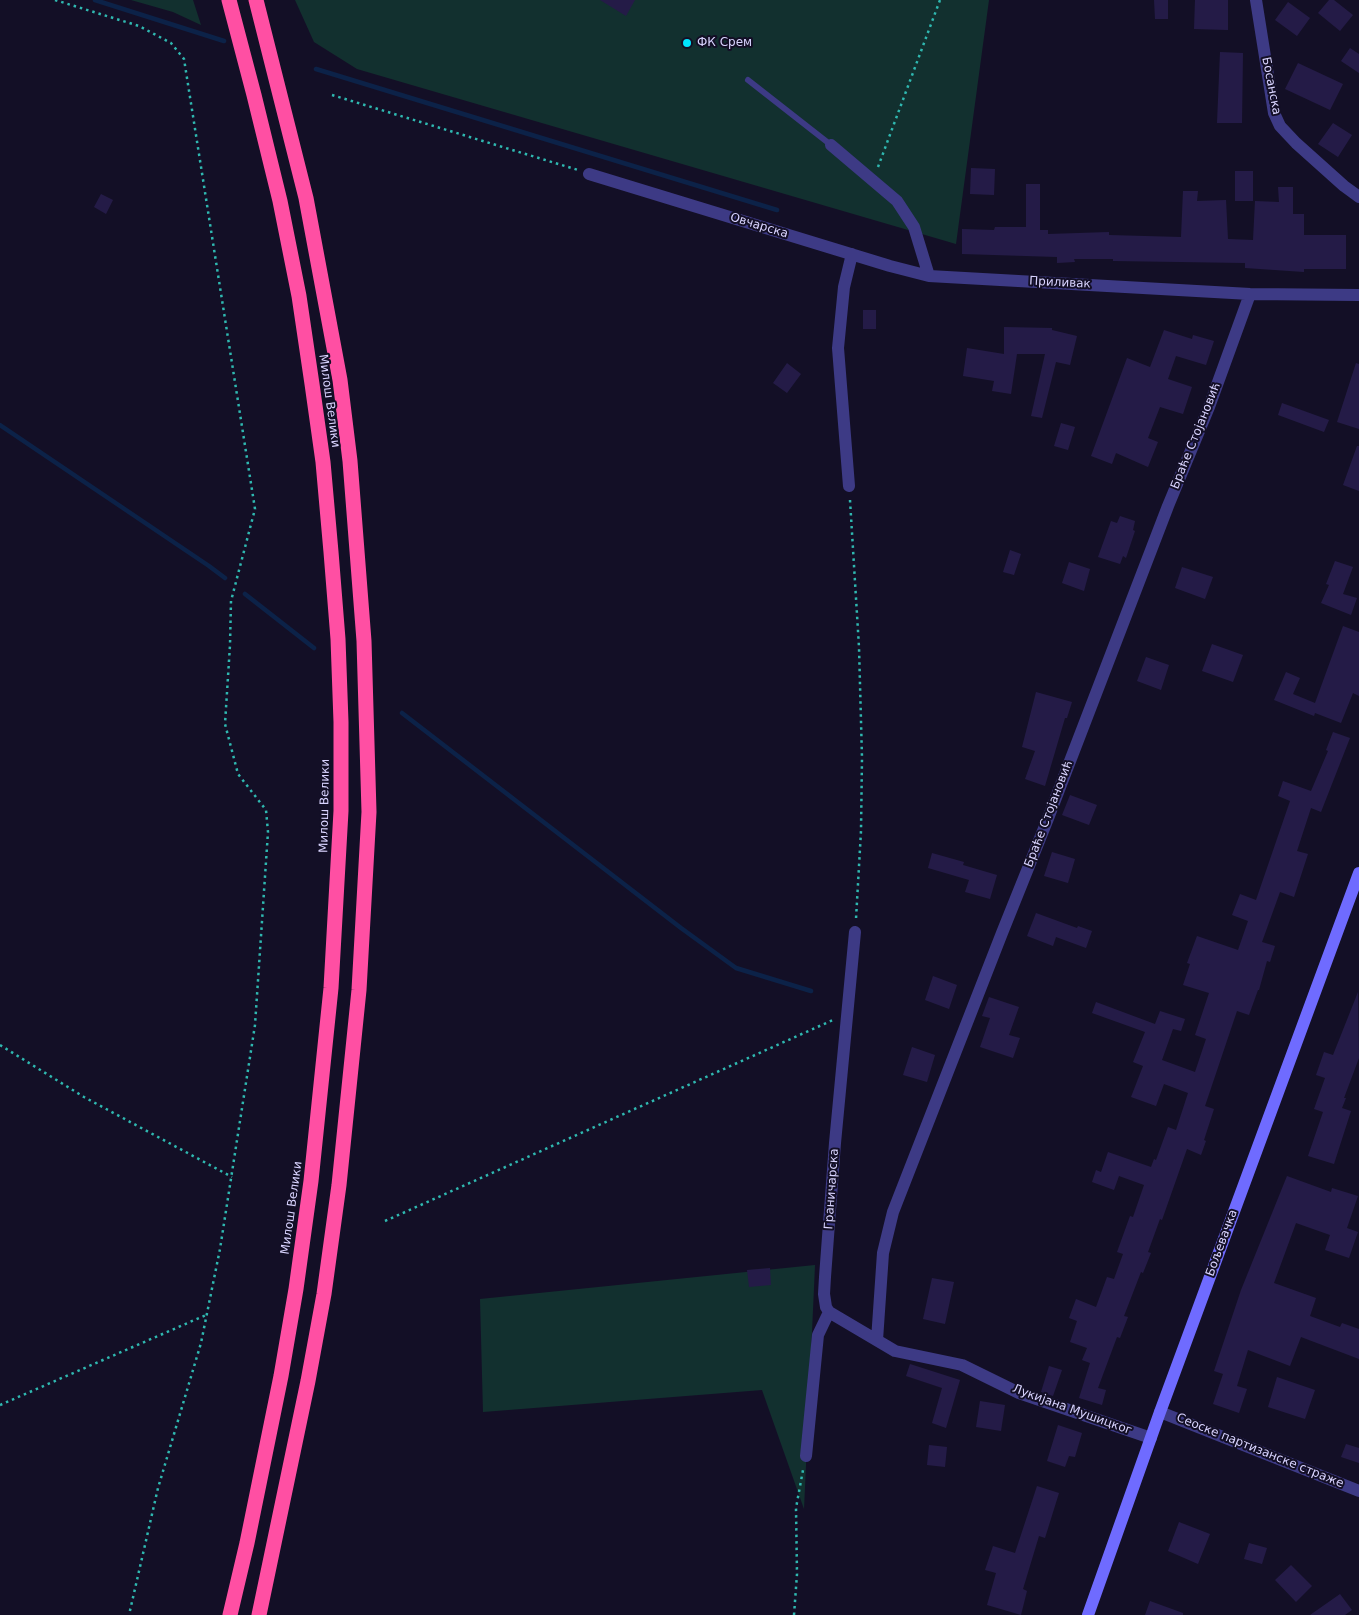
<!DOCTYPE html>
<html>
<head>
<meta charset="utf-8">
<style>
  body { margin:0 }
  canvas { display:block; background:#130f26 }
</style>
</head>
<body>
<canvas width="1359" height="1615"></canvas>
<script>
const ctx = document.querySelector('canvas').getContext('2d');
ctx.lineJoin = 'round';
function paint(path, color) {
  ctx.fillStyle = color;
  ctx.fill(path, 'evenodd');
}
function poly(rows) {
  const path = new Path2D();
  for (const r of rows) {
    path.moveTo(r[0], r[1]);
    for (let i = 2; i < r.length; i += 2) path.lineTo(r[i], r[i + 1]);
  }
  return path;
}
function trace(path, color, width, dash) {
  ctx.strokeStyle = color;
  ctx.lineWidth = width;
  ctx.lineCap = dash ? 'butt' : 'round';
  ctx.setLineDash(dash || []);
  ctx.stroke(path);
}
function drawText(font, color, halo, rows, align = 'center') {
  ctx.font = font + ' "DejaVu Sans",sans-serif';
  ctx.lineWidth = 4;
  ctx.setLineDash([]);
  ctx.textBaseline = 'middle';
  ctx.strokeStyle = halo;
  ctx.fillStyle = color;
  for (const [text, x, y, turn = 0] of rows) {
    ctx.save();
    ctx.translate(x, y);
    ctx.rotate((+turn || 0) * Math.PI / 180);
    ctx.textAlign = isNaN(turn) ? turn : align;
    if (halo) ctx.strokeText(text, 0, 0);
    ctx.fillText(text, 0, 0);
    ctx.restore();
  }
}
const green = poly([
  [131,0,193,0,201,25,173,12],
  [295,0,989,0,956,244,357,69,314,42],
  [815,1265,804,1509,762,1390,483,1412,480,1299]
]);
const stream = poly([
  [95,0,224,41],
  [316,69,777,210],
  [0,425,209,566,225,578],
  [245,594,314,648],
  [402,713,681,928,736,968,811,991]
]);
const building = poly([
  [600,0,635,0,626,16],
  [1154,0,1168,0,1168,19,1155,19],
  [1195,0,1228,0,1228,30,1194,29],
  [1329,0,1334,0,1353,15,1340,31,1318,13],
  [1288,2,1310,18,1297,36,1275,20],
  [1350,48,1359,54,1359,73,1341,61],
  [1220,52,1243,53,1242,123,1217,123],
  [1298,63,1343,84,1330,110,1285,89],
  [1333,123,1352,135,1338,157,1318,144],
  [971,168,995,169,994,195,970,194],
  [1235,171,1253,171,1253,201,1235,201],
  [1026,184,1040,184,1040,230,1048,230,1048,234,1109,232,1109,235,1181,237,1183,191,1198,191,1197,201,1226,200,1228,239,1253,240,1255,201,1279,202,1278,187,1293,187,1293,214,1304,214,1304,235,1346,235,1346,269,1304,269,1304,272,1245,268,1245,263,1113,261,1113,259,1074,259,1075,262,1057,263,1057,257,962,254,962,229,994,230,995,227,1026,227],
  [101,194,113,200,106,214,94,207],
  [863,310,876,310,876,329,863,329],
  [1004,327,1052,328,1052,330,1077,336,1070,365,1056,362,1042,418,1031,416,1045,354,1017,354,1011,394,992,391,994,381,963,376,967,348,1004,354],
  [1164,330,1192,339,1193,335,1214,341,1206,365,1176,356,1168,379,1192,387,1183,414,1160,407,1148,438,1158,442,1148,467,1116,453,1112,464,1091,456,1127,358,1150,367],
  [787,363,801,374,787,393,773,383],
  [1356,363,1359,364,1359,429,1337,422],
  [1282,403,1329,420,1324,432,1278,415],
  [1061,423,1075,427,1068,450,1054,446],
  [1357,446,1359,446,1359,491,1343,485],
  [1120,516,1135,521,1133,530,1135,531,1126,558,1123,556,1120,564,1098,557,1111,521,1117,523],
  [1010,550,1021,554,1014,575,1003,572],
  [1335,561,1353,567,1343,594,1357,598,1351,615,1321,603,1329,585,1326,584],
  [1069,562,1090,569,1084,591,1062,583],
  [1182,567,1213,577,1205,599,1175,588],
  [1343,626,1359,632,1359,696,1353,693,1341,723,1315,713,1314,716,1274,700,1286,672,1300,678,1293,694,1315,703],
  [1212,644,1243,655,1233,682,1202,671],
  [1146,657,1169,665,1161,690,1137,681],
  [1036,692,1072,702,1067,718,1065,718,1045,786,1025,779,1035,751,1022,747],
  [1333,732,1350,738,1321,812,1311,808,1297,851,1308,854,1294,897,1280,892,1262,942,1275,946,1270,962,1267,961,1259,990,1258,990,1249,1015,1237,1011,1205,1106,1214,1109,1204,1140,1206,1141,1201,1155,1187,1149,1162,1220,1160,1219,1148,1252,1151,1253,1143,1273,1141,1272,1124,1316,1128,1317,1120,1338,1117,1337,1098,1388,1106,1390,1102,1405,1079,1398,1090,1363,1082,1360,1087,1348,1070,1342,1077,1321,1069,1318,1076,1299,1096,1307,1107,1277,1114,1279,1123,1254,1117,1252,1130,1216,1133,1217,1144,1185,1119,1176,1114,1190,1092,1182,1096,1170,1101,1172,1108,1152,1151,1167,1154,1159,1156,1160,1168,1127,1176,1130,1188,1093,1164,1084,1156,1106,1131,1097,1143,1066,1133,1062,1145,1032,1092,1013,1096,1002,1155,1024,1160,1011,1185,1019,1181,1031,1173,1029,1162,1060,1195,1072,1206,1039,1195,1035,1209,993,1183,985,1190,964,1187,963,1197,936,1238,950,1248,921,1232,915,1240,894,1256,900,1290,801,1278,796,1283,781,1311,791,1328,751,1326,750],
  [1070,795,1097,805,1089,825,1062,815],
  [1052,852,1075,859,1068,883,1044,876],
  [932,853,964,862,963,865,997,875,990,899,965,892,969,880,928,868],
  [1036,913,1077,928,1078,926,1092,931,1086,948,1056,937,1053,946,1027,936],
  [933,976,957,985,949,1009,925,1000],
  [1358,992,1359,1058,1344,1098,1346,1098,1342,1108,1351,1111,1334,1164,1308,1156,1323,1112,1314,1109,1325,1078,1316,1075,1324,1052,1333,1055],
  [989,997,1019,1007,1009,1035,1020,1038,1013,1058,980,1047,990,1018,982,1016],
  [912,1047,935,1055,927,1082,903,1075],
  [1287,1176,1331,1192,1332,1188,1358,1196,1347,1228,1358,1232,1349,1258,1325,1250,1330,1235,1296,1223,1274,1283,1316,1298,1310,1316,1340,1327,1342,1323,1359,1329,1359,1359,1301,1337,1290,1366,1248,1350,1237,1386,1247,1389,1239,1413,1213,1404,1223,1374,1214,1371,1241,1290],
  [770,1268,771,1285,749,1287,747,1270],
  [932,1278,954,1282,945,1324,923,1319],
  [910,1364,960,1380,946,1428,932,1423,942,1388,906,1376],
  [1049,1366,1062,1370,1053,1396,1041,1392],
  [1277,1377,1315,1390,1305,1419,1268,1407],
  [980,1401,1005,1405,1001,1431,976,1427],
  [1058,1425,1082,1433,1075,1457,1069,1456,1065,1467,1047,1461],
  [1346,1444,1359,1448,1359,1463,1341,1457],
  [929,1445,947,1447,945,1467,927,1465],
  [1037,1486,1059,1493,1045,1538,1039,1536,1023,1589,1027,1591,1021,1615,987,1605,996,1573,985,1570,993,1546,1015,1553],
  [1179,1522,1210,1534,1198,1564,1168,1551],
  [1249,1543,1267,1548,1262,1564,1244,1559],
  [1291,1565,1312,1586,1296,1602,1275,1580],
  [1340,1594,1352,1610,1345,1615,1310,1615],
  [1150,1601,1183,1613,1183,1615,1145,1615]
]);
const path = poly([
  [55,0,139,26,171,43,184,59,255,509,231,601,230,645,225,724,238,774,266,810,268,832,255,1025,220,1249,201,1343,158,1488,129,1615],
  [332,95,578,170],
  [878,167,940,0],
  [850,500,859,647,862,758,861,831,856,919],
  [0,1045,84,1097,232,1177],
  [385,1221,833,1020],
  [0,1405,206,1315],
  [794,1615,797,1574,796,1508,803,1470]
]);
const lane = poly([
  [748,80,831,145]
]);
const street = poly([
  [1256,0,1274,113,1280,126,1296,143,1344,186,1359,197],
  [831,145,897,201,914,227,929,276],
  [589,174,890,266,929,276,1250,294,1359,295],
  [849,486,838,348,844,287,852,254],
  [829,1312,826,1307,824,1294,825,1277,835,1143,855,932],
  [829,1312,895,1351,962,1365,1019,1393,1151,1438],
  [877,1340,883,1253,893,1212,1002,933,1047,821,1168,506,1209,407,1250,294],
  [1160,1412,1359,1491],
  [806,1456,818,1335,829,1312]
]);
const secondary = poly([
  [1088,1615,1160,1412,1359,873]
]);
const highway = poly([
  [229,0,254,95,280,201,299,296,312,384,323,462,331,552,338,639,341,722,341,811,331,988,311,1181,296,1289,281,1376,247,1543,230,1615],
  [256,0,306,198,340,380,350,461,364,641,369,812,359,990,339,1185,324,1294,308,1381,259,1615]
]);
const markers = [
  [687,43,5,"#00e5ff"]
];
const poiNames = [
  ["ФК Срем",697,43]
];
const streetNames = [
  ["Босанска",1271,86,79],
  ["Овчарска",759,226,17],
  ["Приливак",1060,283,3],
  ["Милош Велики",329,401,82],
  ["Браће Стојановић",1196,436,-68],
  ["Милош Велики",325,806,-89],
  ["Браће Стојановић",1049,814,-69],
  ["Граничарска",832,1189,-86],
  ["Милош Велики",292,1208,-82],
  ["Бољевачка",1222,1243,-70],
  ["Лукијана Мушицког",1072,1410,20],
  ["Сеоске партизанске страже",1260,1451,22]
];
paint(green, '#12302f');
trace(stream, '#0c2248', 4.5);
paint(building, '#241b47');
trace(path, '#2fb8b0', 2.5, [2.5, 4]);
trace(lane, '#3d3a85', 6);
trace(street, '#3d3a85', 12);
trace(secondary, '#6f6bff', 12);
trace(highway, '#ff4fa3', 15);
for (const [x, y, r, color] of markers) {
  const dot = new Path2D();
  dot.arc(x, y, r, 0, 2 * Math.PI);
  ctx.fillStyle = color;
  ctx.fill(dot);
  trace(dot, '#130f26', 2);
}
drawText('12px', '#d9d4ff', '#130f26', poiNames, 'left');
drawText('12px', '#d9d4ff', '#130f26', streetNames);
</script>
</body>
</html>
